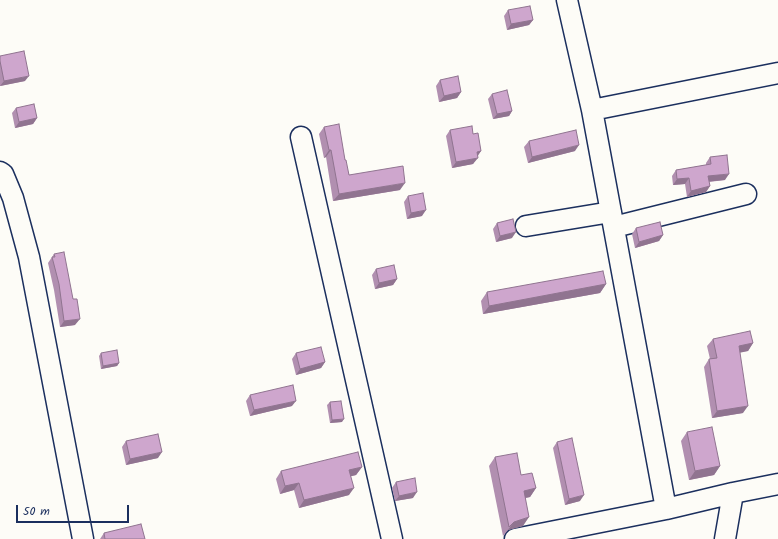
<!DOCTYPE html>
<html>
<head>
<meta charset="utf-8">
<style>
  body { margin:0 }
  #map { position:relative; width:778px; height:539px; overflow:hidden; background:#fdfcf7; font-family:Kalam,sans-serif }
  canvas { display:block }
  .scale { position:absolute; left:16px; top:505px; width:113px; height:18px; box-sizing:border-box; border:2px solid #1b2f5e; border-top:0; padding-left:5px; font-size:12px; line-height:14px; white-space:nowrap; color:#1b2f5e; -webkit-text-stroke:3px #fdfcf7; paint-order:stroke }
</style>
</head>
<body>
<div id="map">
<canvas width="778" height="539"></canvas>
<div class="scale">50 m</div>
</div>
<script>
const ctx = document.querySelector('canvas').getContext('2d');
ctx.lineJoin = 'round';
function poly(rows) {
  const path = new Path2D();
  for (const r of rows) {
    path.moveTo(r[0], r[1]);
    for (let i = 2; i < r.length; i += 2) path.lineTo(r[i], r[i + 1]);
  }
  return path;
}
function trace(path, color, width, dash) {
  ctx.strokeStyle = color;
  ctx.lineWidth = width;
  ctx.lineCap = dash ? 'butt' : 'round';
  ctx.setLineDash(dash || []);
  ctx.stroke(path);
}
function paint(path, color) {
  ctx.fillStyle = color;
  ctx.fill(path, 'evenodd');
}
const minor = poly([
  [567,0,592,110],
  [778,73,592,110,666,509,733,493,778,484],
  [301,137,392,539],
  [0,172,3,174,13,198,29,257,83,539],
  [526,226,611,212],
  [614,227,746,194],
  [515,539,666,509],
  [725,539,733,493]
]);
const wall = poly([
  [508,10,533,20,529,25,507,30,504,16],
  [0,56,25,81,0,86],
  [440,80,461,92,457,98,439,102,436,86],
  [492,94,512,111,509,116,493,119,488,99],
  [16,108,37,118,33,124,15,128,12,113],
  [324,127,345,160,349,175,400,190,333,201,326,157,324,158,319,134],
  [450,130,481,151,477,156,473,164,452,168,446,136],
  [529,141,575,151,528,163,524,147],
  [710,157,725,180,709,182,710,186,706,192,687,197,685,184,673,185,672,176,676,170,706,165,706,163],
  [408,196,422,216,407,219,404,202],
  [497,223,512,238,496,242,493,229],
  [636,228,663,235,659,241,635,248,632,234],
  [54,254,75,325,60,327,54,290,48,263],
  [376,269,397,279,393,285,375,289,372,275],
  [606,284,600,293,483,314,481,301,487,292],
  [713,339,753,343,748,351,740,352,743,413,712,418,704,367,709,359,710,359,707,346],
  [101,353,119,363,117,366,101,369,99,356],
  [296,353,325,362,321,368,296,375,292,359],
  [250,395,292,406,250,416,246,401],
  [330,402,342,422,330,423,327,405],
  [687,432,720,466,714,475,689,480,681,441],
  [126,441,158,458,126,465,122,447],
  [557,442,580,501,565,505,553,448],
  [495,457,536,488,530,497,526,498,523,526,508,530,503,536,489,466],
  [362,467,356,475,351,476,349,495,299,508,294,490,280,494,276,479,281,471],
  [396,482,413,498,395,501,392,488],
  [104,533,145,539,100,539]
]);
const shadedWall = poly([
  [533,20,529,25,507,30,511,24],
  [29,76,25,81,0,86,4,81],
  [461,92,457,98,439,102,444,96],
  [512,111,509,116,493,119,497,114],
  [37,118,33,124,15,128,19,122],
  [579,145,575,151,528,163,532,157],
  [329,150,331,150,326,157,324,158],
  [481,151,477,157,477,152],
  [478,158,473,164,452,168,456,162],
  [729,174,725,180,704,182,708,176],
  [689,178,685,184,673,185,677,179],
  [405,183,400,190,333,201,339,194],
  [710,186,706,192,687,197,691,191],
  [426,210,422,216,407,219,411,213],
  [516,232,512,238,496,242,500,236],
  [663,235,659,241,635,248,639,242],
  [397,279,393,285,375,289,379,283],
  [606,284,600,293,483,314,489,306],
  [80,319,75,325,60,327,64,321],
  [753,343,748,351,734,354,739,346],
  [325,362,321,368,296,375,300,369],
  [119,363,117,366,101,369,103,366],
  [296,401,292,406,250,416,254,410],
  [748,406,743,413,712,418,717,411],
  [344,419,342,422,330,423,332,420],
  [162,452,158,458,126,465,130,459],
  [720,466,714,475,689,480,695,471],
  [362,467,356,475,344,478,349,470],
  [299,483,294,490,280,494,285,486],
  [354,488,349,495,299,508,304,500],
  [536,488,530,497,518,499,524,491],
  [417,492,413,498,395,501,399,496],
  [584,495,580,501,565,505,569,499],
  [529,517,523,526,508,530,503,536,514,522]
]);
const building = poly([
  [530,6,533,20,511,24,508,10,530,6],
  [24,51,29,76,4,81,0,61,0,56,24,51],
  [458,76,461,92,444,96,440,80,458,76],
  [507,90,512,111,497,114,492,94,507,90],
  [34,104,37,118,19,122,16,108,34,104],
  [339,124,345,160,346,160,349,175,403,166,405,183,339,194,331,150,329,150,324,127,339,124],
  [472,126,473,134,478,133,481,151,477,152,478,158,456,162,450,130,472,126],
  [576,130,579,145,532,157,529,141,576,130],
  [727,155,729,174,708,176,710,186,691,191,689,178,677,179,676,170,711,164,710,157,727,155],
  [423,193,426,210,411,213,408,196,423,193],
  [513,219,516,232,500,236,497,223,513,219],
  [660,222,663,235,639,242,636,228,660,222],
  [64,252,73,299,77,299,80,319,64,321,59,284,52,257,55,257,54,254,64,252],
  [394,265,397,279,379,283,376,269,394,265],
  [603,271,606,284,489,306,487,292,603,271],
  [750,331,753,343,739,346,748,406,717,411,709,359,717,358,713,339,750,331],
  [321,347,325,362,300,369,296,353,321,347],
  [117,350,119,363,103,366,101,353,117,350],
  [293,385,296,401,254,410,250,395,293,385],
  [341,401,344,419,332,420,330,402,341,401],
  [712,427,720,466,695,471,687,432,712,427],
  [158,434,162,452,130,459,126,441,158,434],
  [572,438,584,495,569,499,557,442,572,438],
  [358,452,362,467,349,470,354,488,304,500,299,483,285,486,281,471,358,452],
  [517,453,521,475,532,473,536,488,524,491,529,517,514,522,509,527,495,457,517,453],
  [415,478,417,492,399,496,396,482,415,478],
  [141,524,145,539,105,539,104,533,141,524]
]);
trace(minor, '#1b2f5e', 23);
trace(minor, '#fdfcf7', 20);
paint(wall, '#b18fb0');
paint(shadedWall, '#907490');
paint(building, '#cea6cd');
trace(building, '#907490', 1);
</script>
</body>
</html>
